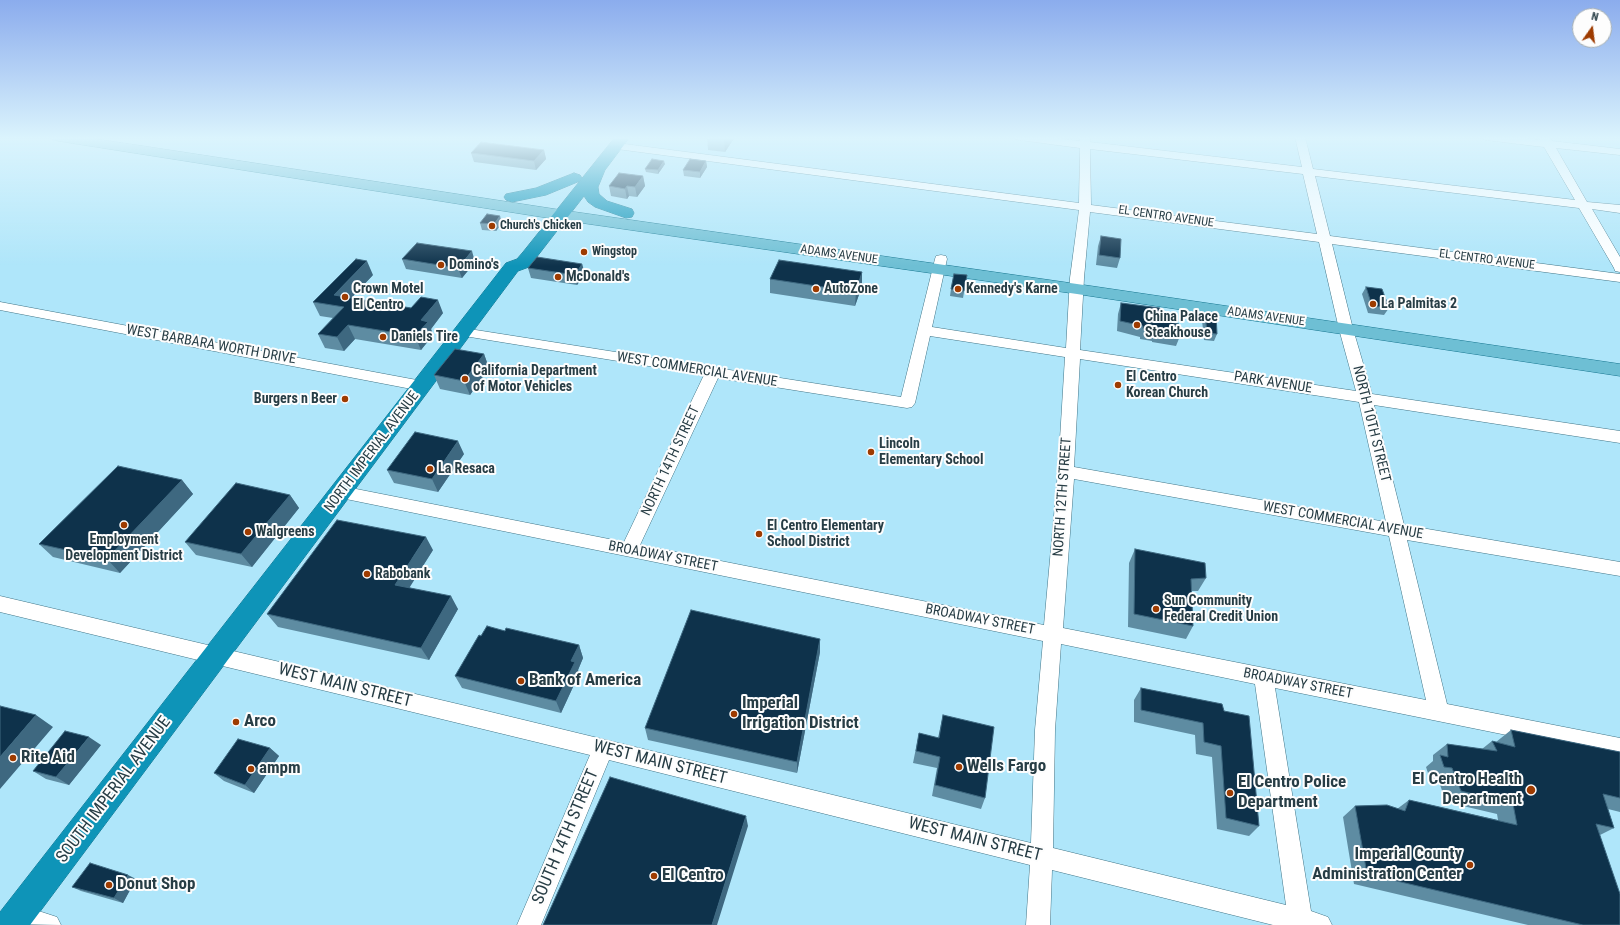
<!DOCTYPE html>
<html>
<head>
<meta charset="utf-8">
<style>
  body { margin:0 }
  #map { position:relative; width:1620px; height:925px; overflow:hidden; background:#afe6fa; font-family:"Roboto Condensed",sans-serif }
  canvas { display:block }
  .north { position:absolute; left:1572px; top:8px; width:40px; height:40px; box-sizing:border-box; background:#fdfdfd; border:1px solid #a7b0b3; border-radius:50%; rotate:14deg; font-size:11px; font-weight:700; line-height:16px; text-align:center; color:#273d45 }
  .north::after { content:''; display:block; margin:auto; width:14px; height:18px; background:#9e3b00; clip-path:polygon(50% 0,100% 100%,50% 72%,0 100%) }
</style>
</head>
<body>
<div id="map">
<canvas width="1620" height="925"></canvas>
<div class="north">N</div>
</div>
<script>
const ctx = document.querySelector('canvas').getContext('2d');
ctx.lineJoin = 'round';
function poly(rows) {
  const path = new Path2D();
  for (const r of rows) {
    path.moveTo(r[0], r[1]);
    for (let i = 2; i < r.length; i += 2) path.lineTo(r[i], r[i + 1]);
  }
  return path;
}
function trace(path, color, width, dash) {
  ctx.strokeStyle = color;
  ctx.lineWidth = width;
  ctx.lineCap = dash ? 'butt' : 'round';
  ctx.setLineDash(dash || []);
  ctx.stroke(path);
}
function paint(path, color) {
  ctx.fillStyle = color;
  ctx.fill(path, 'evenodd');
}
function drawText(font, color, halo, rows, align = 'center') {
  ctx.font = font + ' "Roboto Condensed",sans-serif';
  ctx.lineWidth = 4;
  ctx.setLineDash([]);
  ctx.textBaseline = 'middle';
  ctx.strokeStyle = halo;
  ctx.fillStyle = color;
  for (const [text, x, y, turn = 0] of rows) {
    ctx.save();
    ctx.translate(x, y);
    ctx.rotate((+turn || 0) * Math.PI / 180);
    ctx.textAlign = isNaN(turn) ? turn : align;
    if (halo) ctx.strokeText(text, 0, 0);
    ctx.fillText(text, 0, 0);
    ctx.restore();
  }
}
const minor = poly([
  [1014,137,1045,137,1080,141,1080,137,1090,137,1090,142,1302,167,1295,137,1305,137,1313,169,1575,200,1544,147,1485,140,1480,137,1513,137,1540,140,1539,137,1549,137,1552,141,1620,149,1620,155,1556,148,1587,202,1620,205,1620,213,1592,209,1620,257,1620,272,1615,271,1614,268,1579,208,1315,176,1330,236,1620,274,1620,282,1332,244,1353,329,1372,394,1620,431,1620,443,1374,405,1404,525,1620,562,1620,576,1407,540,1447,704,1620,738,1620,758,1275,688,1311,911,1328,917,1332,925,1273,925,1052,870,1050,925,1026,925,1030,865,609,760,541,925,517,925,590,755,0,612,0,596,462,705,1031,843,1035,730,1043,641,341,498,335,496,333,492,335,488,341,486,624,542,704,375,458,335,456,332,458,329,463,328,901,397,935,259,936,256,941,255,946,256,947,259,932,327,1066,348,1070,278,1079,210,617,149,612,146,617,143,1079,203,1080,148,1019,140,1015,139,1014,137],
  [1090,149,1303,174,1317,234,1091,205,1090,149],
  [1090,212,1319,242,1339,329,1356,391,1080,350,1084,278,1090,212],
  [930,336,1065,357,1058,472,1044,625,640,545,718,378,907,408,912,407,915,403,930,336],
  [1080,359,1359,402,1386,522,1074,467,1080,359],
  [1074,479,1389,536,1426,700,1063,628,1074,479],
  [1061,644,1255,684,1286,905,1053,848,1055,730,1061,644],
  [0,302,422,381,427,382,429,386,427,390,422,391,0,310,0,302],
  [17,904,57,917,61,925,9,924,5,916,9,908,17,904]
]);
const major = poly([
  [51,137,84,137,561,210,1077,284,1620,364,1620,376,1077,294,561,220,58,141,53,140,51,137]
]);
const highway = poly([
  [615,137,630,137,605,170,598,187,599,194,607,201,632,209,634,213,632,217,626,218,595,207,588,202,584,196,529,267,518,271,30,925,0,925,0,912,506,263,517,259,523,252,615,137],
  [574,173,580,175,582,178,580,181,546,195,512,202,506,200,504,197,506,194,536,188,574,173]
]);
const wall = poly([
  [707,137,735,137,725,152,708,150],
  [544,150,546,159,536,170,474,162,471,153],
  [706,161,707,167,700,178,684,176,683,170],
  [665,164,658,174,646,172,645,169],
  [643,176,645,186,637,197,629,196,627,199,611,196,609,186],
  [480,223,502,223,496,231,482,230],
  [1101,236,1120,258,1117,268,1096,265,1098,246],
  [402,259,475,262,462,278,406,269],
  [582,264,585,274,577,285,531,278,528,268],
  [862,272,862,286,855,306,770,293,770,279],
  [373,275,351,298,443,313,431,329,433,335,421,350,355,339,344,351,325,348,318,334,333,318,320,316,313,302],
  [967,275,963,298,950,296,951,289],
  [1366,287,1389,308,1384,315,1368,313,1362,294],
  [1121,303,1160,320,1180,336,1176,346,1152,342,1152,341,1140,339,1140,337,1117,331,1118,314],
  [1205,313,1217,334,1214,341,1204,340,1202,320],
  [484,354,489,368,470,395,440,389,434,375],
  [464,454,438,492,394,483,387,470],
  [182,480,193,494,120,573,53,557,39,544],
  [290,495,299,508,252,567,196,555,185,542],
  [1135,549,1206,578,1198,591,1192,591,1193,626,1186,639,1128,627,1129,563],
  [433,550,409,587,458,609,429,660,278,627,267,614],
  [505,631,579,645,583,658,578,670,579,674,561,713,462,688,455,676],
  [820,639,820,652,797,773,648,740,645,728],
  [1141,688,1222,704,1259,826,1249,836,1217,829,1212,757,1196,754,1195,735,1134,722,1134,700],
  [943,715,985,798,981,809,932,796,937,768,913,763,919,733,938,738],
  [1511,730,1620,752,1620,812,1608,809,1614,828,1600,835,1620,925,1528,925,1354,884,1343,817,1355,806,1397,809,1409,800,1498,820,1497,814,1446,802,1438,779,1430,779,1426,767,1433,761,1433,755,1447,744,1482,749,1492,741,1496,742],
  [101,745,69,785,46,779,33,771],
  [270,748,279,756,254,793,224,781,214,773],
  [136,879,123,903,81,891,72,887]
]);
const shadedWall = poly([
  [726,137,735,137,725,152,724,139],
  [544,150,546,159,536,170,534,161],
  [664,161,665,164,658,174,658,170],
  [706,161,707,167,700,178,700,172],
  [643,176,645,186,637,197,635,187],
  [627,186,629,196,627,199,625,189],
  [500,216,502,223,496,231,494,224],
  [472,251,475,262,462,278,458,268],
  [367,261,373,275,343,307,334,295],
  [582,264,585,274,577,285,575,275],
  [862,272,862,286,855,306,856,292],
  [438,300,443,313,431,329,433,335,421,350,415,336,421,320],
  [348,325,355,339,344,351,337,337],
  [484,354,489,368,470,395,464,381],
  [458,441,464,454,438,492,432,479],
  [182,480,193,494,120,573,107,559],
  [290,495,299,508,252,567,241,554],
  [426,537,433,550,403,598,395,585],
  [451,596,458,609,429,660,421,648],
  [820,639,820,652,797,773,797,762],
  [579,645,583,658,578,670,579,674,561,713,556,701,571,661],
  [36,715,53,727,0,789,0,757],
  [89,737,101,745,69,785,56,777],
  [270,748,279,756,254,793,245,785],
  [746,816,748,826,717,925,712,925],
  [128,875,136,879,123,903,114,898]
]);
const building = poly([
  [707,137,726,137,724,139,707,137],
  [481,142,544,150,534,161,471,153,481,142],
  [652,159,664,161,658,170,645,169,652,159],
  [690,159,706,161,700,172,683,170,690,159],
  [619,173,643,176,635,187,627,186,625,189,609,186,619,173],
  [487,214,500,216,494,224,480,223,487,214],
  [1101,236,1121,239,1120,258,1099,255,1101,236],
  [417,243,472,251,458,268,402,259,417,243],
  [537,257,582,264,575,275,528,268,537,257],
  [356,259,367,261,334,295,411,308,421,297,438,300,421,320,428,322,415,336,348,325,337,337,318,334,344,307,313,302,356,259],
  [779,260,862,272,856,292,770,279,779,260],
  [954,274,967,275,964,291,951,289,954,274],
  [1366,287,1382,289,1389,308,1372,306,1366,287],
  [1121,303,1160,308,1160,320,1179,324,1180,336,1156,332,1156,330,1143,329,1143,326,1120,321,1121,303],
  [1205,313,1216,314,1217,334,1207,333,1205,313],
  [455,349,484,354,464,381,434,375,455,349],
  [415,432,458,441,432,479,387,470,415,432],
  [118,466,182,480,107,559,39,544,118,466],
  [236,483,290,495,241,554,185,542,236,483],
  [337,520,426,537,395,585,451,596,421,648,267,614,337,520],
  [1135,549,1205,563,1206,578,1191,579,1193,626,1134,614,1135,549],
  [691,610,820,639,797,762,645,728,691,610],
  [487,626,505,631,506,628,579,645,571,661,575,662,556,701,455,676,479,635,481,636,487,626],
  [1141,688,1222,704,1224,711,1249,716,1259,826,1226,818,1221,746,1204,742,1203,723,1141,710,1141,688],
  [0,706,36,715,0,757,0,706],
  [943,715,994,727,985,798,935,785,940,757,916,751,919,733,939,738,943,715],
  [1511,730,1620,752,1620,798,1603,794,1614,828,1596,824,1620,894,1620,925,1583,925,1367,874,1355,806,1387,805,1405,811,1409,800,1517,825,1513,804,1461,791,1452,768,1444,767,1440,755,1448,757,1447,744,1497,751,1492,741,1515,747,1511,730],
  [65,731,89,737,56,777,33,771,65,731],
  [238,739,270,748,245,785,214,773,238,739],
  [610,777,746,816,712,925,543,925,610,777],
  [90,863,128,875,114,898,72,887,90,863]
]);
const markers = [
  [492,226,4,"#9e3b00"],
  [584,252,4,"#9e3b00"],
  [441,265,4,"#9e3b00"],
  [558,277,4,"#9e3b00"],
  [816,289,4,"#9e3b00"],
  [958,289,4,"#9e3b00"],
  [345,297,4,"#9e3b00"],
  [1373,304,4,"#9e3b00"],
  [1137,325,4,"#9e3b00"],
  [383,337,4,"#9e3b00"],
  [465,379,4,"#9e3b00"],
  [1118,385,4,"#9e3b00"],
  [345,399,4,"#9e3b00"],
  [871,452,4,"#9e3b00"],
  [430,469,4,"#9e3b00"],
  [124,525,4,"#9e3b00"],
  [248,532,4,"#9e3b00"],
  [759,534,4,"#9e3b00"],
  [367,574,4,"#9e3b00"],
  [1156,609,4,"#9e3b00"],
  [521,681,4,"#9e3b00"],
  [734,714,4,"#9e3b00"],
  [236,722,4,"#9e3b00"],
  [13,758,4,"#9e3b00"],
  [959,767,4,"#9e3b00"],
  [251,769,4,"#9e3b00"],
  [1531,790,5,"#9e3b00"],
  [1230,793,4,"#9e3b00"],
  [1470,865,4,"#9e3b00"],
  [654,876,4,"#9e3b00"],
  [109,885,4,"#9e3b00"]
];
const farStreetnames = [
  ["EL CENTRO AVENUE",1166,217,8],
  ["ADAMS AVENUE",839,255,8],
  ["EL CENTRO AVENUE",1487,260,7],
  ["ADAMS AVENUE",1266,317,8]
];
const farPoinames = [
  ["Church's Chicken",500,226],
  ["Wingstop",592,252]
];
const poiNames = [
  ["Domino's",449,265],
  ["McDonald's",566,277],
  ["Crown Motel",353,289],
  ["El Centro",353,305],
  ["AutoZone",824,289],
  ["Kennedy's Karne",966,289],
  ["La Palmitas 2",1381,304],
  ["China Palace",1145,317],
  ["Steakhouse",1145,333],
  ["Daniels Tire",391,337],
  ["California Department",473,371],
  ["of Motor Vehicles",473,387],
  ["El Centro",1126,377],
  ["Korean Church",1126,393],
  ["Burgers n Beer",337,399,"right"],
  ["Lincoln",879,444],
  ["Elementary School",879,460],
  ["La Resaca",438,469],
  ["El Centro Elementary",767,526],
  ["School District",767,542],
  ["Walgreens",256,532],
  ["Employment",124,540,"center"],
  ["Development District",124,556,"center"],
  ["Rabobank",375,574],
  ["Sun Community",1164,601],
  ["Federal Credit Union",1164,617]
];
const streetNames = [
  ["WEST BARBARA WORTH DRIVE",211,345,10],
  ["WEST COMMERCIAL AVENUE",697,370,9],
  ["PARK AVENUE",1273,383,9],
  ["NORTH 10TH STREET",1371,424,76],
  ["NORTH IMPERIAL AVENUE",372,452,-53],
  ["NORTH 14TH STREET",671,461,-65],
  ["NORTH 12TH STREET",1063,497,-86],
  ["WEST COMMERCIAL AVENUE",1343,521,10],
  ["BROADWAY STREET",663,557,11],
  ["BROADWAY STREET",980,620,11],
  ["BROADWAY STREET",1298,684,11]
];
const nearPoinames = [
  ["Bank of America",529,681],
  ["Imperial",742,704],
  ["Irrigation District",742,724],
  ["Arco",244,722],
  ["Rite Aid",21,758],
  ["Wells Fargo",967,767],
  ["ampm",259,769],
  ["El Centro Health",1522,780,"right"],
  ["Department",1522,800,"right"],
  ["El Centro Police",1238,783],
  ["Department",1238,803],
  ["Imperial County",1462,855,"right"],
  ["Administration Center",1462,875,"right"],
  ["El Centro",662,876],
  ["Donut Shop",117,885]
];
const nearStreetnames = [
  ["WEST MAIN STREET",345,686,14],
  ["WEST MAIN STREET",660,763,14],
  ["SOUTH IMPERIAL AVENUE",114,790,-53],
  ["SOUTH 14TH STREET",566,837,-67],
  ["WEST MAIN STREET",975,840,14]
];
trace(minor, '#427587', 1);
trace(major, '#177690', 1);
trace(highway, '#177690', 1);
paint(minor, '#fff');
paint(major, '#6ebfd4');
paint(highway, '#0e94b8');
paint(wall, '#5e8ca2');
paint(shadedWall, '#3e6880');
paint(building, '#0e324b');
trace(building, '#3e6880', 1);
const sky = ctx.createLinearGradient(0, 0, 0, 266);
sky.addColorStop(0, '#8baced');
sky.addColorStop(0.52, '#dbf4fd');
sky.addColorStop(1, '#dbf4fd00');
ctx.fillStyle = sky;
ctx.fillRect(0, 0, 1620, 266);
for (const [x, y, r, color] of markers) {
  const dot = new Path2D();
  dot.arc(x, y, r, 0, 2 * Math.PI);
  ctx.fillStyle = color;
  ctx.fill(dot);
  trace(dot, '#fdfdfd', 1.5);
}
drawText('12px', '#273d45', '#fdfdfd', farStreetnames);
drawText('bold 12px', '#273d45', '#fdfdfd', farPoinames, 'left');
drawText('bold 14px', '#273d45', '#fdfdfd', poiNames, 'left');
drawText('14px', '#273d45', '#fdfdfd', streetNames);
drawText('bold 17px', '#273d45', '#fdfdfd', nearPoinames, 'left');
drawText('17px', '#273d45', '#fdfdfd', nearStreetnames);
</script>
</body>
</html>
